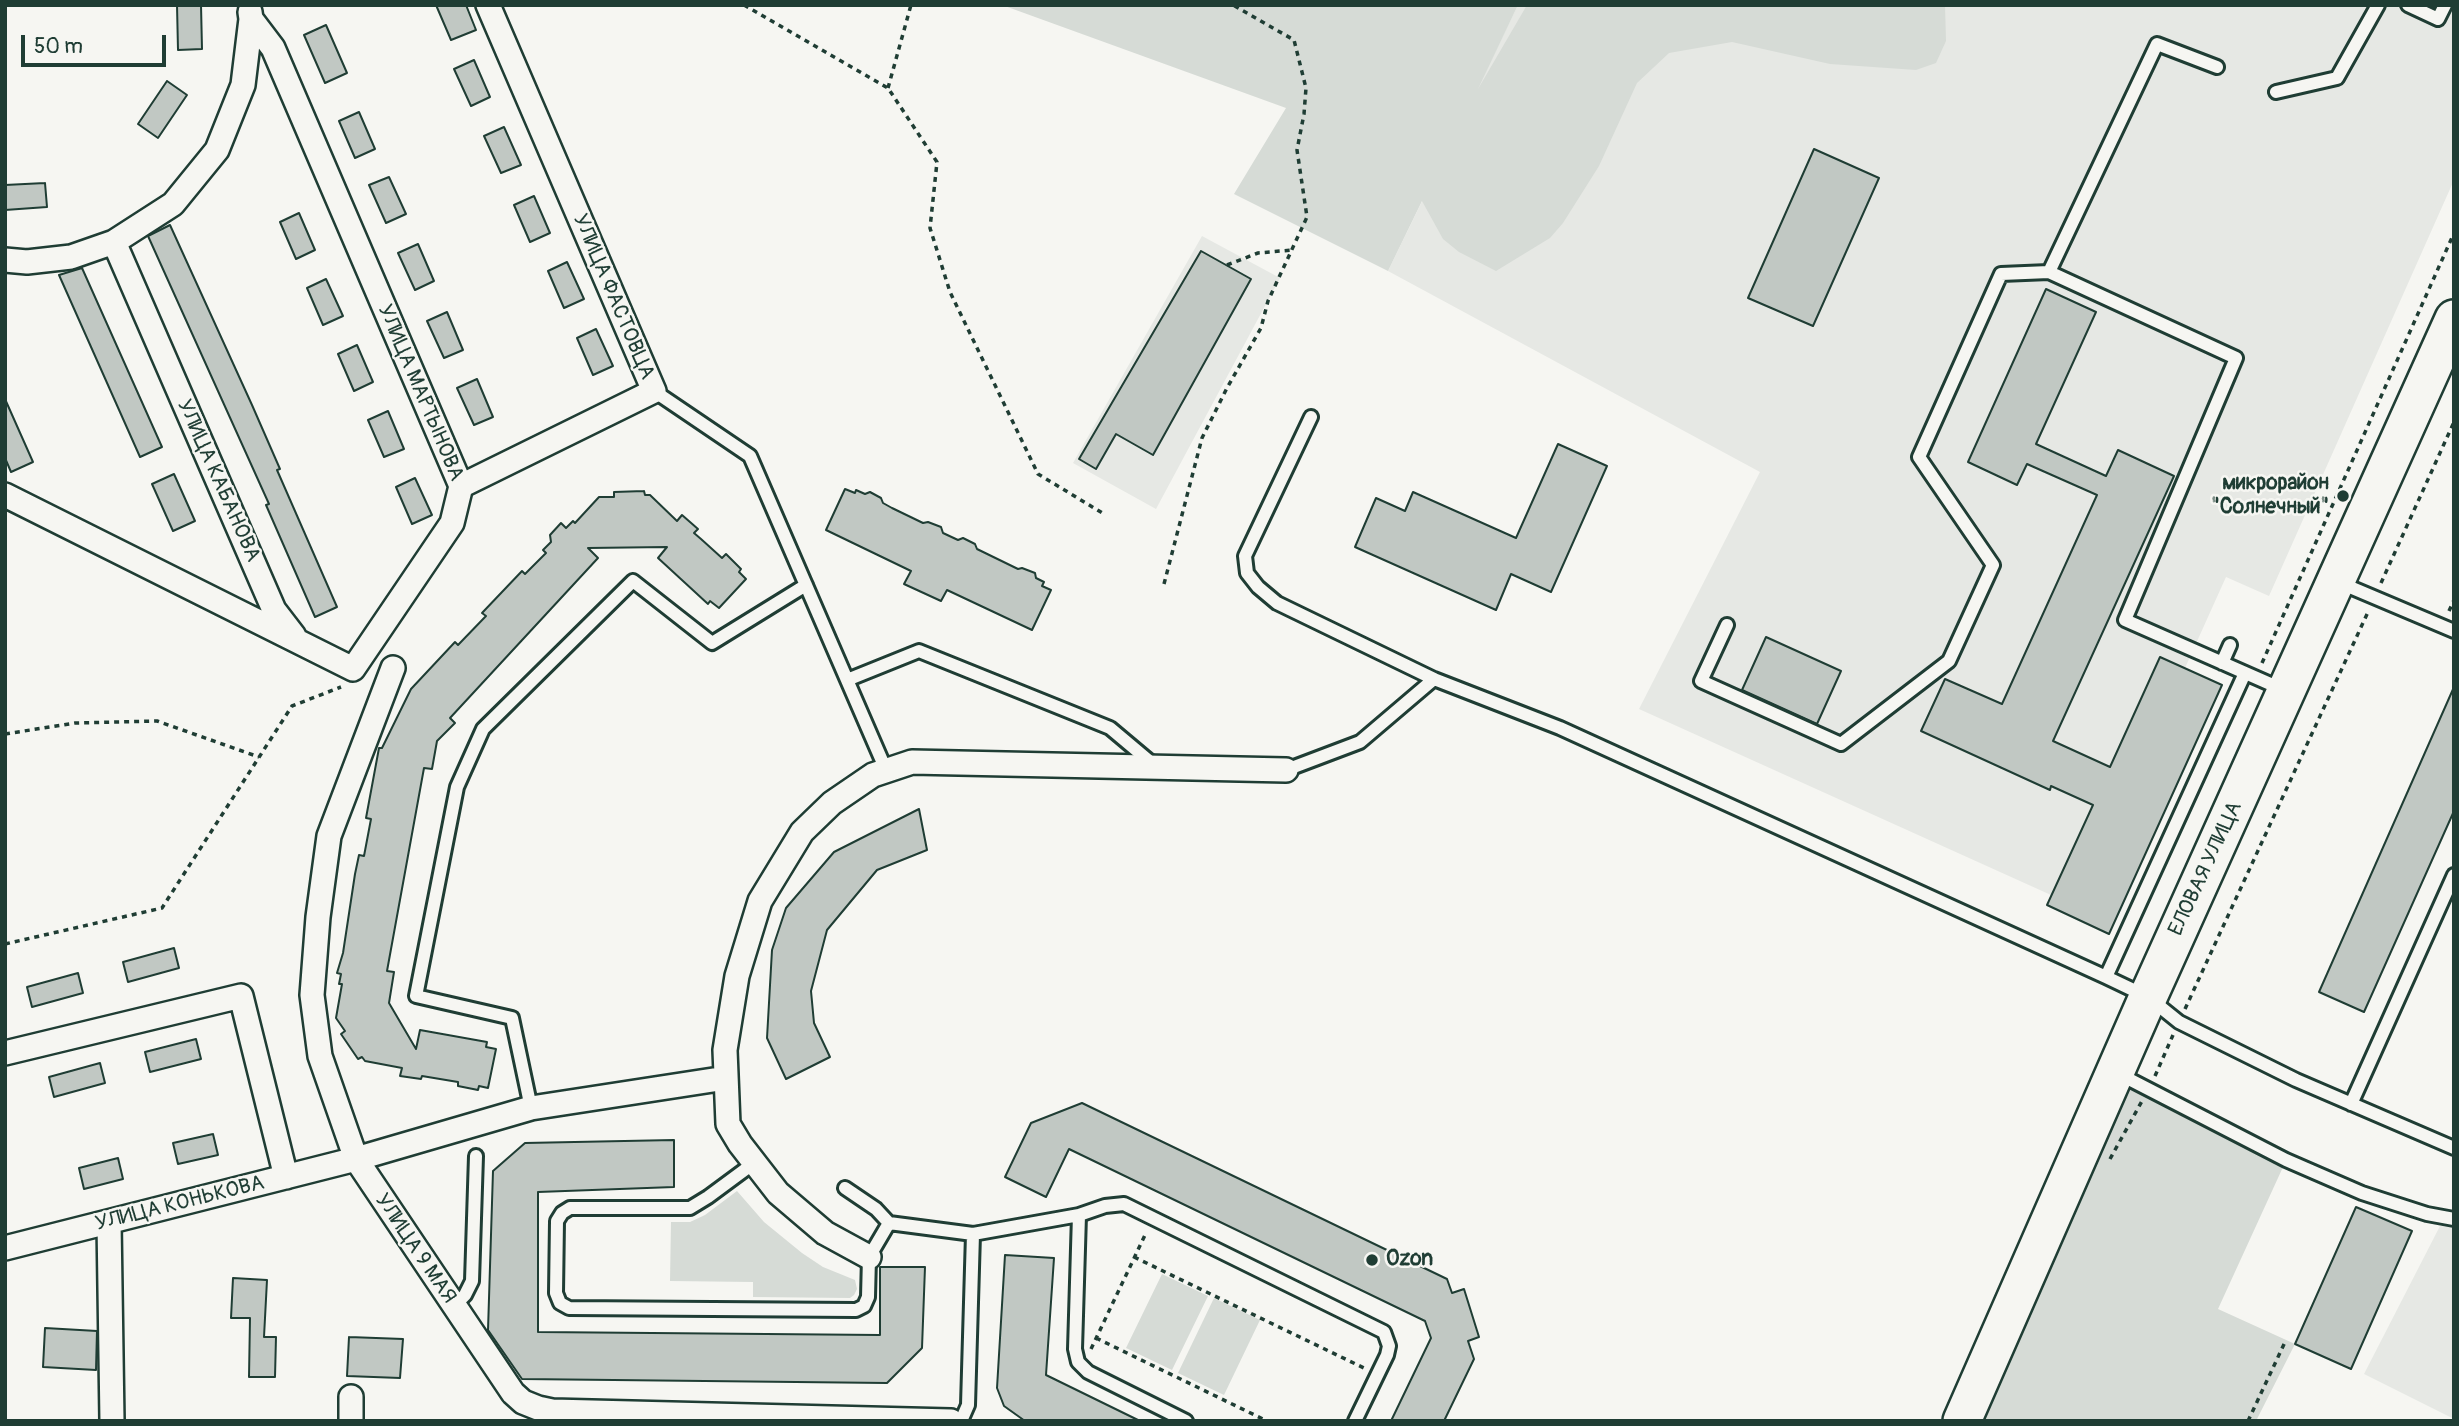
<!DOCTYPE html>
<html>
<head>
<meta charset="utf-8">
<style>
  body { margin:0 }
  #map { position:relative; width:2459px; height:1426px; overflow:hidden; background:#f6f6f2; font-family:Pangolin,sans-serif }
  canvas { display:block }
  .frame { position:absolute; inset:0; border:7px solid #1f3d34; pointer-events:none }
  .scale { position:absolute; left:21px; top:35px; width:145px; height:32px; box-sizing:border-box; border:4px solid #1f3d34; border-top:0; padding-left:9px; font-size:21px; line-height:24px; white-space:nowrap; color:#1f3d34; -webkit-text-stroke:5px #f6f6f2; paint-order:stroke }
</style>
</head>
<body>
<div id="map">
<canvas width="2459" height="1426"></canvas>
<div class="frame"></div>
<div class="scale">50 m</div>
</div>
<script>
const ctx = document.querySelector('canvas').getContext('2d');
ctx.lineJoin = 'round';
function paint(path, color) {
  ctx.fillStyle = color;
  ctx.fill(path, 'evenodd');
}
function poly(rows) {
  const path = new Path2D();
  for (const r of rows) {
    path.moveTo(r[0], r[1]);
    for (let i = 2; i < r.length; i += 2) path.lineTo(r[i], r[i + 1]);
  }
  return path;
}
function trace(path, color, width, dash) {
  ctx.strokeStyle = color;
  ctx.lineWidth = width;
  ctx.lineCap = dash ? 'butt' : 'round';
  ctx.setLineDash(dash || []);
  ctx.stroke(path);
}
function drawText(font, color, halo, rows, align = 'center') {
  ctx.font = font + ' Pangolin,sans-serif';
  ctx.lineWidth = 5;
  ctx.setLineDash([]);
  ctx.textBaseline = 'middle';
  ctx.strokeStyle = halo;
  ctx.fillStyle = color;
  for (const [text, x, y, turn = 0] of rows) {
    ctx.save();
    ctx.translate(x, y);
    ctx.rotate((+turn || 0) * Math.PI / 180);
    ctx.textAlign = isNaN(turn) ? turn : align;
    if (halo) ctx.strokeText(text, 0, 0);
    ctx.fillText(text, 0, 0);
    ctx.restore();
  }
}
const built = poly([
  [1518,5,2454,5,2454,180,2269,596,2226,577,2185,668,2222,685,2109,934,2047,905,2051,895,1639,709,1760,472,1388,271],
  [1202,236,1280,278,1156,509,1073,463],
  [2440,1226,2454,1227,2454,1419,2364,1374]
]);
const green = poly([
  [1002,5,1518,5,1478,89,1527,5,1945,5,1946,41,1936,63,1916,70,1830,64,1732,42,1669,53,1637,83,1599,166,1563,223,1550,238,1496,271,1459,252,1443,239,1422,201,1388,271,1234,194,1286,108],
  [2125,1086,2283,1167,2218,1309,2295,1344,2256,1421,1980,1421],
  [737,1191,764,1222,802,1253,823,1267,855,1280,857,1289,854,1295,850,1298,753,1297,753,1282,670,1281,671,1222,690,1222,705,1215],
  [1162,1274,1208,1296,1172,1370,1126,1348],
  [1214,1298,1260,1320,1224,1395,1178,1373]
]);
const building = poly([
  [177,5,201,5,202,49,178,50,177,5],
  [436,5,466,5,476,30,451,40,436,5],
  [326,25,347,73,325,83,304,35,326,25],
  [474,60,490,97,471,106,454,69,474,60],
  [167,81,187,95,158,138,138,124,167,81],
  [359,112,375,149,355,158,339,121,359,112],
  [504,127,521,165,501,173,484,136,504,127],
  [1814,149,1879,178,1813,326,1748,298,1814,149],
  [389,177,406,214,386,223,369,185,389,177],
  [45,183,47,207,5,210,5,185,45,183],
  [534,196,550,233,530,242,514,205,534,196],
  [299,213,315,250,296,259,280,222,299,213],
  [170,225,252,405,280,469,277,470,337,607,315,617,266,505,269,504,148,236,170,225],
  [418,244,434,281,415,290,398,253,418,244],
  [1201,251,1251,279,1153,455,1116,434,1096,469,1079,459,1201,251],
  [567,262,584,299,564,308,548,271,567,262],
  [82,268,162,447,140,457,59,275,82,268],
  [326,279,343,316,323,325,307,288,326,279],
  [2046,289,2096,312,2036,444,2106,476,2118,450,2174,476,2053,741,2110,767,2160,657,2222,685,2109,934,2047,905,2093,805,2051,786,2050,790,1921,731,1945,679,2002,704,2097,495,2027,464,2017,485,1968,462,2046,289],
  [447,312,463,350,444,358,427,321,447,312],
  [596,329,613,366,593,375,577,338,596,329],
  [357,345,373,382,354,391,338,354,357,345],
  [477,379,493,417,474,425,457,388,477,379],
  [5,399,33,462,11,472,5,458,5,399],
  [388,411,404,449,384,457,368,420,388,411],
  [1558,444,1607,466,1551,592,1511,574,1496,610,1355,547,1376,498,1405,511,1413,492,1516,538,1558,444],
  [174,474,195,521,173,531,152,484,174,474],
  [415,478,432,515,412,524,396,487,415,478],
  [845,489,855,493,856,490,865,494,870,492,881,498,883,503,892,508,923,523,928,522,941,527,943,533,958,540,963,538,975,544,977,549,1018,569,1022,568,1035,573,1036,578,1044,582,1042,586,1051,590,1032,630,947,590,941,601,904,584,911,571,826,530,845,489],
  [644,491,645,495,650,495,677,521,682,515,698,529,694,533,701,539,722,558,726,554,741,569,739,572,746,579,719,608,710,601,708,604,658,558,667,547,588,548,598,558,450,718,455,723,437,741,432,769,424,768,387,971,394,972,389,1003,416,1049,420,1030,487,1042,486,1047,496,1049,488,1088,479,1086,478,1090,458,1086,458,1082,422,1076,421,1079,400,1076,402,1068,365,1061,362,1057,358,1059,341,1034,345,1031,336,1018,342,984,339,984,341,974,337,973,343,953,355,874,359,855,364,856,371,819,366,818,379,748,382,748,411,689,455,642,458,645,486,616,482,613,522,571,525,574,546,553,543,550,551,542,550,535,561,523,566,528,573,521,575,523,599,497,614,497,614,492,644,491],
  [1766,637,1841,671,1817,724,1742,690,1766,637],
  [2454,687,2454,811,2364,1012,2319,992,2454,687],
  [919,809,927,850,877,870,827,930,811,991,814,1023,830,1057,786,1079,767,1038,772,950,786,908,834,852,919,809],
  [174,948,179,968,128,982,123,962,174,948],
  [78,973,83,993,32,1007,27,987,78,973],
  [196,1039,201,1059,150,1072,145,1052,196,1039],
  [100,1063,105,1083,54,1097,49,1077,100,1063],
  [1082,1103,1447,1279,1452,1293,1464,1289,1479,1337,1468,1341,1474,1359,1444,1421,1391,1421,1431,1338,1425,1321,1069,1149,1046,1197,1005,1177,1031,1123,1082,1103],
  [213,1134,218,1155,178,1164,173,1143,213,1134],
  [674,1140,674,1187,538,1192,538,1332,880,1335,880,1267,925,1267,922,1348,887,1383,522,1379,488,1330,493,1171,525,1143,674,1140],
  [118,1158,123,1179,84,1189,79,1168,118,1158],
  [2356,1207,2412,1231,2351,1369,2295,1344,2356,1207],
  [1005,1255,1054,1258,1046,1375,1140,1421,1025,1421,1004,1406,997,1388,1005,1255],
  [233,1278,267,1280,264,1337,276,1337,275,1377,249,1377,250,1318,231,1318,233,1278],
  [45,1328,97,1331,96,1370,43,1367,45,1328],
  [349,1337,403,1339,400,1378,347,1376,349,1337]
]);
const path = poly([
  [744,5,888,88,937,162,930,228,950,292,1038,474,1104,514],
  [888,88,911,5],
  [1227,265,1258,253,1292,250],
  [2381,583,2454,422],
  [1164,584,1202,438,1227,388,1261,328,1268,301,1307,217,1297,150,1304,114,1306,88,1294,40,1233,5],
  [2449,611,2454,600],
  [2262,663,2454,233],
  [5,734,75,723,157,721,259,757],
  [5,944,162,908,292,706,341,687],
  [2185,1009,2368,612],
  [2155,1076,2173,1035],
  [2110,1159,2142,1101],
  [1134,1257,1366,1369],
  [1096,1338,1267,1421],
  [1091,1349,1146,1233],
  [2248,1421,2286,1340]
]);
const lane = poly([
  [2408,5,2438,19,2445,5],
  [2217,67,2157,44,2049,272,2236,358,2125,620,2284,690],
  [2276,92,2337,78,2378,5],
  [654,391,750,456,886,770],
  [1311,417,1245,556,1247,573,1258,587,1277,603,1434,679,1560,728,2106,977,2148,997,2179,1022,2296,1080,2454,1148],
  [2338,582,2454,631],
  [1727,625,1701,681,1841,744,1949,661,1993,565,1919,457,2001,274,2049,272],
  [2222,663,2230,645],
  [847,680,919,651,1110,728,1154,765],
  [1286,770,1360,742,1434,679],
  [2106,977,2245,673],
  [2119,1074,2286,1160,2362,1193,2427,1214,2454,1219],
  [2351,1104,2454,875],
  [531,1108,512,1018,416,996,457,787,483,729,633,581,712,643,806,585],
  [754,1163,708,1197,690,1208,570,1208,562,1213,557,1221,556,1293,560,1303,569,1308,856,1310,864,1306,868,1297,869,1257,889,1223,973,1234],
  [845,1188,876,1209,889,1223],
  [1079,1215,1105,1206,1124,1204,1384,1332,1389,1346,1387,1355,1355,1421],
  [454,1306,465,1295,472,1281,476,1156],
  [961,1421,968,1405,973,1234,1079,1215,1075,1349,1078,1362,1088,1372,1186,1421]
]);
const street = poly([
  [114,242,274,610,294,636],
  [5,260,27,262,71,257,114,242,173,204,217,150,243,85,251,19,250,12],
  [461,486,654,391,488,5],
  [5,495,353,669,452,523,461,486,273,48,251,19],
  [393,668,329,836,318,917,312,995,320,1056,356,1159,513,1393,523,1402,538,1408,552,1411,951,1421],
  [5,1053,241,996,286,1177],
  [109,1222,112,1421],
  [5,1248,356,1159,531,1108,726,1078],
  [869,1257,825,1233,778,1193,740,1144,728,1124,725,1050,737,976,760,901,802,832,832,803,873,775,912,762,1286,770],
  [351,1421,351,1397]
]);
const primary = poly([
  [1962,1421,2148,997,2454,319]
]);
const markers = [
  [2343,496,7,"#1f3d34"],
  [1372,1260,7,"#1f3d34"]
];
const streetNames = [
  ["УЛИЦА ФАСТОВЦА",613,297,67],
  ["УЛИЦА МАРТЫНОВА",420,393,67],
  ["УЛИЦА КАБАНОВА",218,481,66],
  ["ЕЛОВАЯ УЛИЦА",2206,869,-65],
  ["УЛИЦА КОНЬКОВА",180,1204,-14],
  ["УЛИЦА 9 МАЯ",415,1249,56]
];
const poiNames = [
  ["микрорайон",2329,484],
  ["\"Солнечный\"",2329,508],
  ["Ozon",1386,1260,"left"]
];
paint(built, '#e6e8e4');
paint(green, '#d6dbd6');
paint(building, '#c1c8c3');
trace(building, '#1f3d34', 2);
trace(lane, '#1f3d34', 18);
trace(street, '#1f3d34', 28);
trace(primary, '#1f3d34', 42);
trace(path, '#1f3d34', 3.5, [5, 5]);
trace(lane, '#f6f6f2', 12);
trace(street, '#f6f6f2', 23);
trace(primary, '#f6f6f2', 37);
for (const [x, y, r, color] of markers) {
  const dot = new Path2D();
  dot.arc(x, y, r, 0, 2 * Math.PI);
  ctx.fillStyle = color;
  ctx.fill(dot);
  trace(dot, '#f6f6f2', 2.5);
}
drawText('21px', '#1f3d34', '#f6f6f2', streetNames);
drawText('bold 21px', '#1f3d34', '#f6f6f2', poiNames, 'right');
</script>
</body>
</html>
